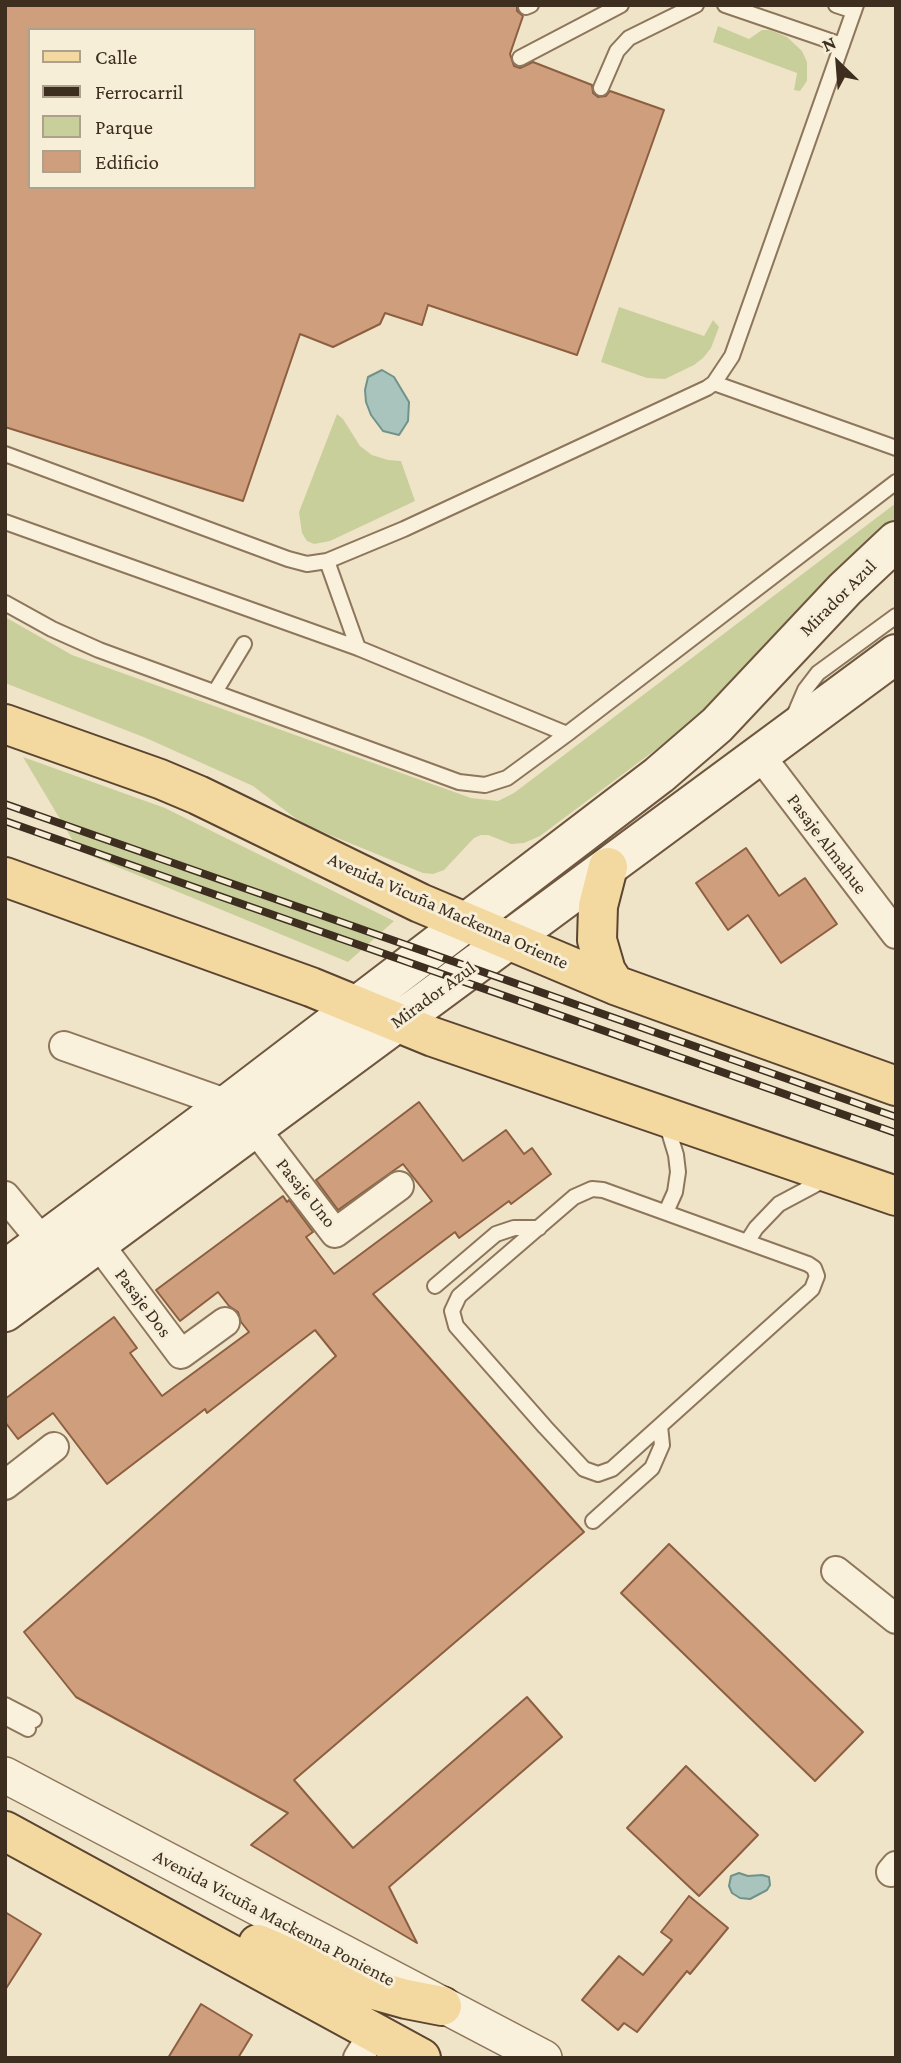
<!DOCTYPE html>
<html>
<head>
<meta charset="utf-8">
<style>
  body { margin:0 }
  #map { position:relative; width:901px; height:2063px; overflow:hidden; background:#f0e4c8; font-family:"Crimson Pro",serif }
  canvas { display:block }
  .frame { position:absolute; inset:0; border:7px solid #3d2e20; pointer-events:none }
  .legend { position:absolute; left:28px; top:28px; width:228px; height:161px; box-sizing:border-box; background:#f7eed8; border:2px solid #ada18e; margin:0; padding:9px 12px; list-style:none; font-size:21px; color:#3d2e20 }
  .legend li { display:flex; align-items:center; gap:14px; height:35px }
  .legend b { width:35px; border:2px solid #ada18e }
  .north { position:absolute; left:803px; top:28px; width:70px; height:70px; -webkit-text-stroke:5px #f7eed8; paint-order:stroke; rotate:335deg; font-size:19px; font-weight:700; line-height:28px; text-align:center; color:#3d2e20 }
  .north::after { content:''; display:block; margin:auto; width:24px; height:32px; background:#3d2e20; clip-path:polygon(50% 0,100% 100%,50% 72%,0 100%) }
</style>
</head>
<body>
<div id="map">
<canvas width="901" height="2063"></canvas>
<div class="frame"></div>
<ul class="legend">
<li><b style="height:9px;background:#f3d9a0"></b>Calle</li>
<li><b style="height:9px;background:#3d2e20"></b>Ferrocarril</li>
<li><b style="height:19px;background:#c9cf9b"></b>Parque</li>
<li><b style="height:19px;background:#cf9f7d"></b>Edificio</li>
</ul>
<div class="north">N</div>
</div>
<script>
const ctx = document.querySelector('canvas').getContext('2d');
ctx.lineJoin = 'round';
function paint(path, color) {
  ctx.fillStyle = color;
  ctx.fill(path, 'evenodd');
}
function poly(rows) {
  const path = new Path2D();
  for (const r of rows) {
    path.moveTo(r[0], r[1]);
    for (let i = 2; i < r.length; i += 2) path.lineTo(r[i], r[i + 1]);
  }
  return path;
}
function trace(path, color, width, dash) {
  ctx.strokeStyle = color;
  ctx.lineWidth = width;
  ctx.lineCap = dash ? 'butt' : 'round';
  ctx.setLineDash(dash || []);
  ctx.stroke(path);
}
function drawText(font, color, halo, rows, align = 'center') {
  ctx.font = font + ' "Crimson Pro",serif';
  ctx.lineWidth = 6;
  ctx.setLineDash([]);
  ctx.textBaseline = 'middle';
  ctx.strokeStyle = halo;
  ctx.fillStyle = color;
  for (const [text, x, y, turn = 0] of rows) {
    ctx.save();
    ctx.translate(x, y);
    ctx.rotate((+turn || 0) * Math.PI / 180);
    ctx.textAlign = isNaN(turn) ? turn : align;
    if (halo) ctx.strokeText(text, 0, 0);
    ctx.fillText(text, 0, 0);
    ctx.restore();
  }
}
const green = poly([
  [718,26,749,39,762,30,770,30,787,37,802,51,807,62,807,81,800,91,794,90,797,73,713,42],
  [619,307,704,336,713,320,719,327,711,348,703,358,694,365,665,379,647,378,601,362],
  [337,414,343,419,360,446,372,455,388,460,401,461,415,501,330,541,314,544,307,541,302,533,299,512],
  [896,503,896,525,686,727,540,836,524,843,511,844,488,835,481,835,474,838,444,870,433,874,423,873,303,824,253,786,146,738,5,683,5,617,72,655,471,798,498,801,514,793],
  [23,757,165,808,394,921,348,962,79,851]
]);
const water = poly([
  [382,370,394,377,409,402,408,421,399,435,383,431,371,415,366,402,365,390,368,377,382,370],
  [739,1873,748,1876,762,1875,769,1877,770,1885,767,1890,750,1899,740,1898,732,1893,729,1886,731,1876,739,1873]
]);
const building = poly([
  [5,5,517,5,517,11,523,16,510,54,514,66,520,68,533,62,592,85,593,93,598,97,606,96,610,91,664,110,577,355,428,305,422,325,385,313,380,324,333,347,300,334,243,501,5,427,5,5],
  [30,30,254,30,254,187,30,187,30,30],
  [746,848,779,896,805,878,837,924,781,963,748,915,728,930,696,883,746,848],
  [419,1102,463,1161,506,1130,524,1154,532,1148,551,1174,511,1204,509,1201,459,1238,455,1232,373,1294,584,1532,294,1780,353,1848,527,1697,562,1737,389,1887,417,1943,251,1845,288,1813,76,1697,24,1632,336,1356,315,1330,207,1413,205,1409,107,1484,53,1413,18,1439,5,1422,5,1399,114,1317,137,1348,130,1353,162,1396,249,1332,241,1322,238,1312,229,1306,218,1292,180,1321,156,1290,283,1196,287,1202,289,1200,313,1232,306,1237,334,1274,432,1201,403,1164,338,1210,316,1180,419,1102],
  [669,1544,863,1732,815,1781,621,1593,669,1544],
  [686,1766,758,1835,699,1896,627,1828,686,1766],
  [689,1896,728,1928,690,1974,687,1971,637,2032,624,2023,618,2030,582,2000,619,1956,643,1975,672,1940,661,1932,689,1896],
  [5,1912,41,1934,5,1990,5,1912],
  [201,2004,252,2035,238,2058,168,2058,201,2004]
]);
const service = poly([
  [725,5,842,45],
  [836,5,854,11],
  [526,7,531,5],
  [520,58,621,5],
  [601,88,617,51,629,38,696,5],
  [714,383,896,448],
  [5,454,288,559,307,564,327,561,404,529,707,388,714,383,732,356,856,5],
  [5,522,358,648,567,734],
  [327,561,358,648],
  [5,603,52,629,99,650,459,782,485,785,507,778,567,734,896,482],
  [215,692,244,644],
  [793,718,805,690,818,673,896,616],
  [666,1122,676,1155,678,1172,675,1192,666,1212],
  [592,1189,603,1190,808,1264,814,1268,817,1276,812,1289,612,1469,598,1474,584,1469,545,1427,456,1326,452,1311,459,1296,574,1197,592,1189],
  [747,1242,756,1228,779,1204,824,1180],
  [435,1286,496,1234,514,1228,539,1228],
  [593,1521,652,1468,662,1445,660,1426],
  [5,1705,34,1720],
  [5,1717,28,1729]
]);
const minor = poly([
  [759,754,896,934],
  [64,1046,228,1104],
  [254,1127,335,1233,399,1186],
  [5,1196,43,1242],
  [98,1243,181,1354,225,1322],
  [5,1485,54,1447],
  [836,1571,896,1619],
  [891,1872,896,1866],
  [358,2058,373,2034]
]);
const tertiary = poly([
  [5,1775,544,2058]
]);
const secondary = poly([
  [5,1270,228,1104,659,775,717,725,845,589,896,541],
  [5,1312,896,654]
]);
const primary = poly([
  [5,724,160,779,198,795,420,903,615,985,896,1086],
  [608,867,598,906,597,940,606,971,615,985],
  [5,877,311,987,433,1037,896,1196],
  [5,1831,421,2058],
  [258,1944,345,1982,406,1999,442,2006]
]);
const rail = poly([
  [5,804,896,1117],
  [5,821,896,1133]
]);
const streetNames = [
  ["Mirador Azul",838,598,-45],
  ["Pasaje Almahue",827,844,53],
  ["Avenida Vicuña Mackenna Oriente",448,911,24],
  ["Mirador Azul",433,995,-36],
  ["Pasaje Uno",306,1193,51],
  ["Pasaje Dos",143,1303,53],
  ["Avenida Vicuña Mackenna Poniente",274,1918,28]
];
paint(green, '#c9cf9b');
paint(water, '#a9c4bc');
trace(water, '#6f938a', 2);
paint(building, '#cf9f7d');
trace(building, '#8d5f41', 2);
trace(service, '#8d765c', 18);
trace(minor, '#8d765c', 32);
trace(tertiary, '#8d765c', 38);
trace(secondary, '#6f573f', 42);
trace(primary, '#5b4430', 42);
trace(service, '#faf1dc', 14);
trace(minor, '#faf1dc', 28);
trace(tertiary, '#faf1dc', 35);
trace(secondary, '#faf1dc', 38);
trace(primary, '#f3d9a0', 38);
trace(rail, '#3d2e20', 8);
trace(rail, '#f7eed8', 5, [16]);
drawText('19px', '#3d2e20', '#f7eed8', streetNames);
</script>
</body>
</html>
